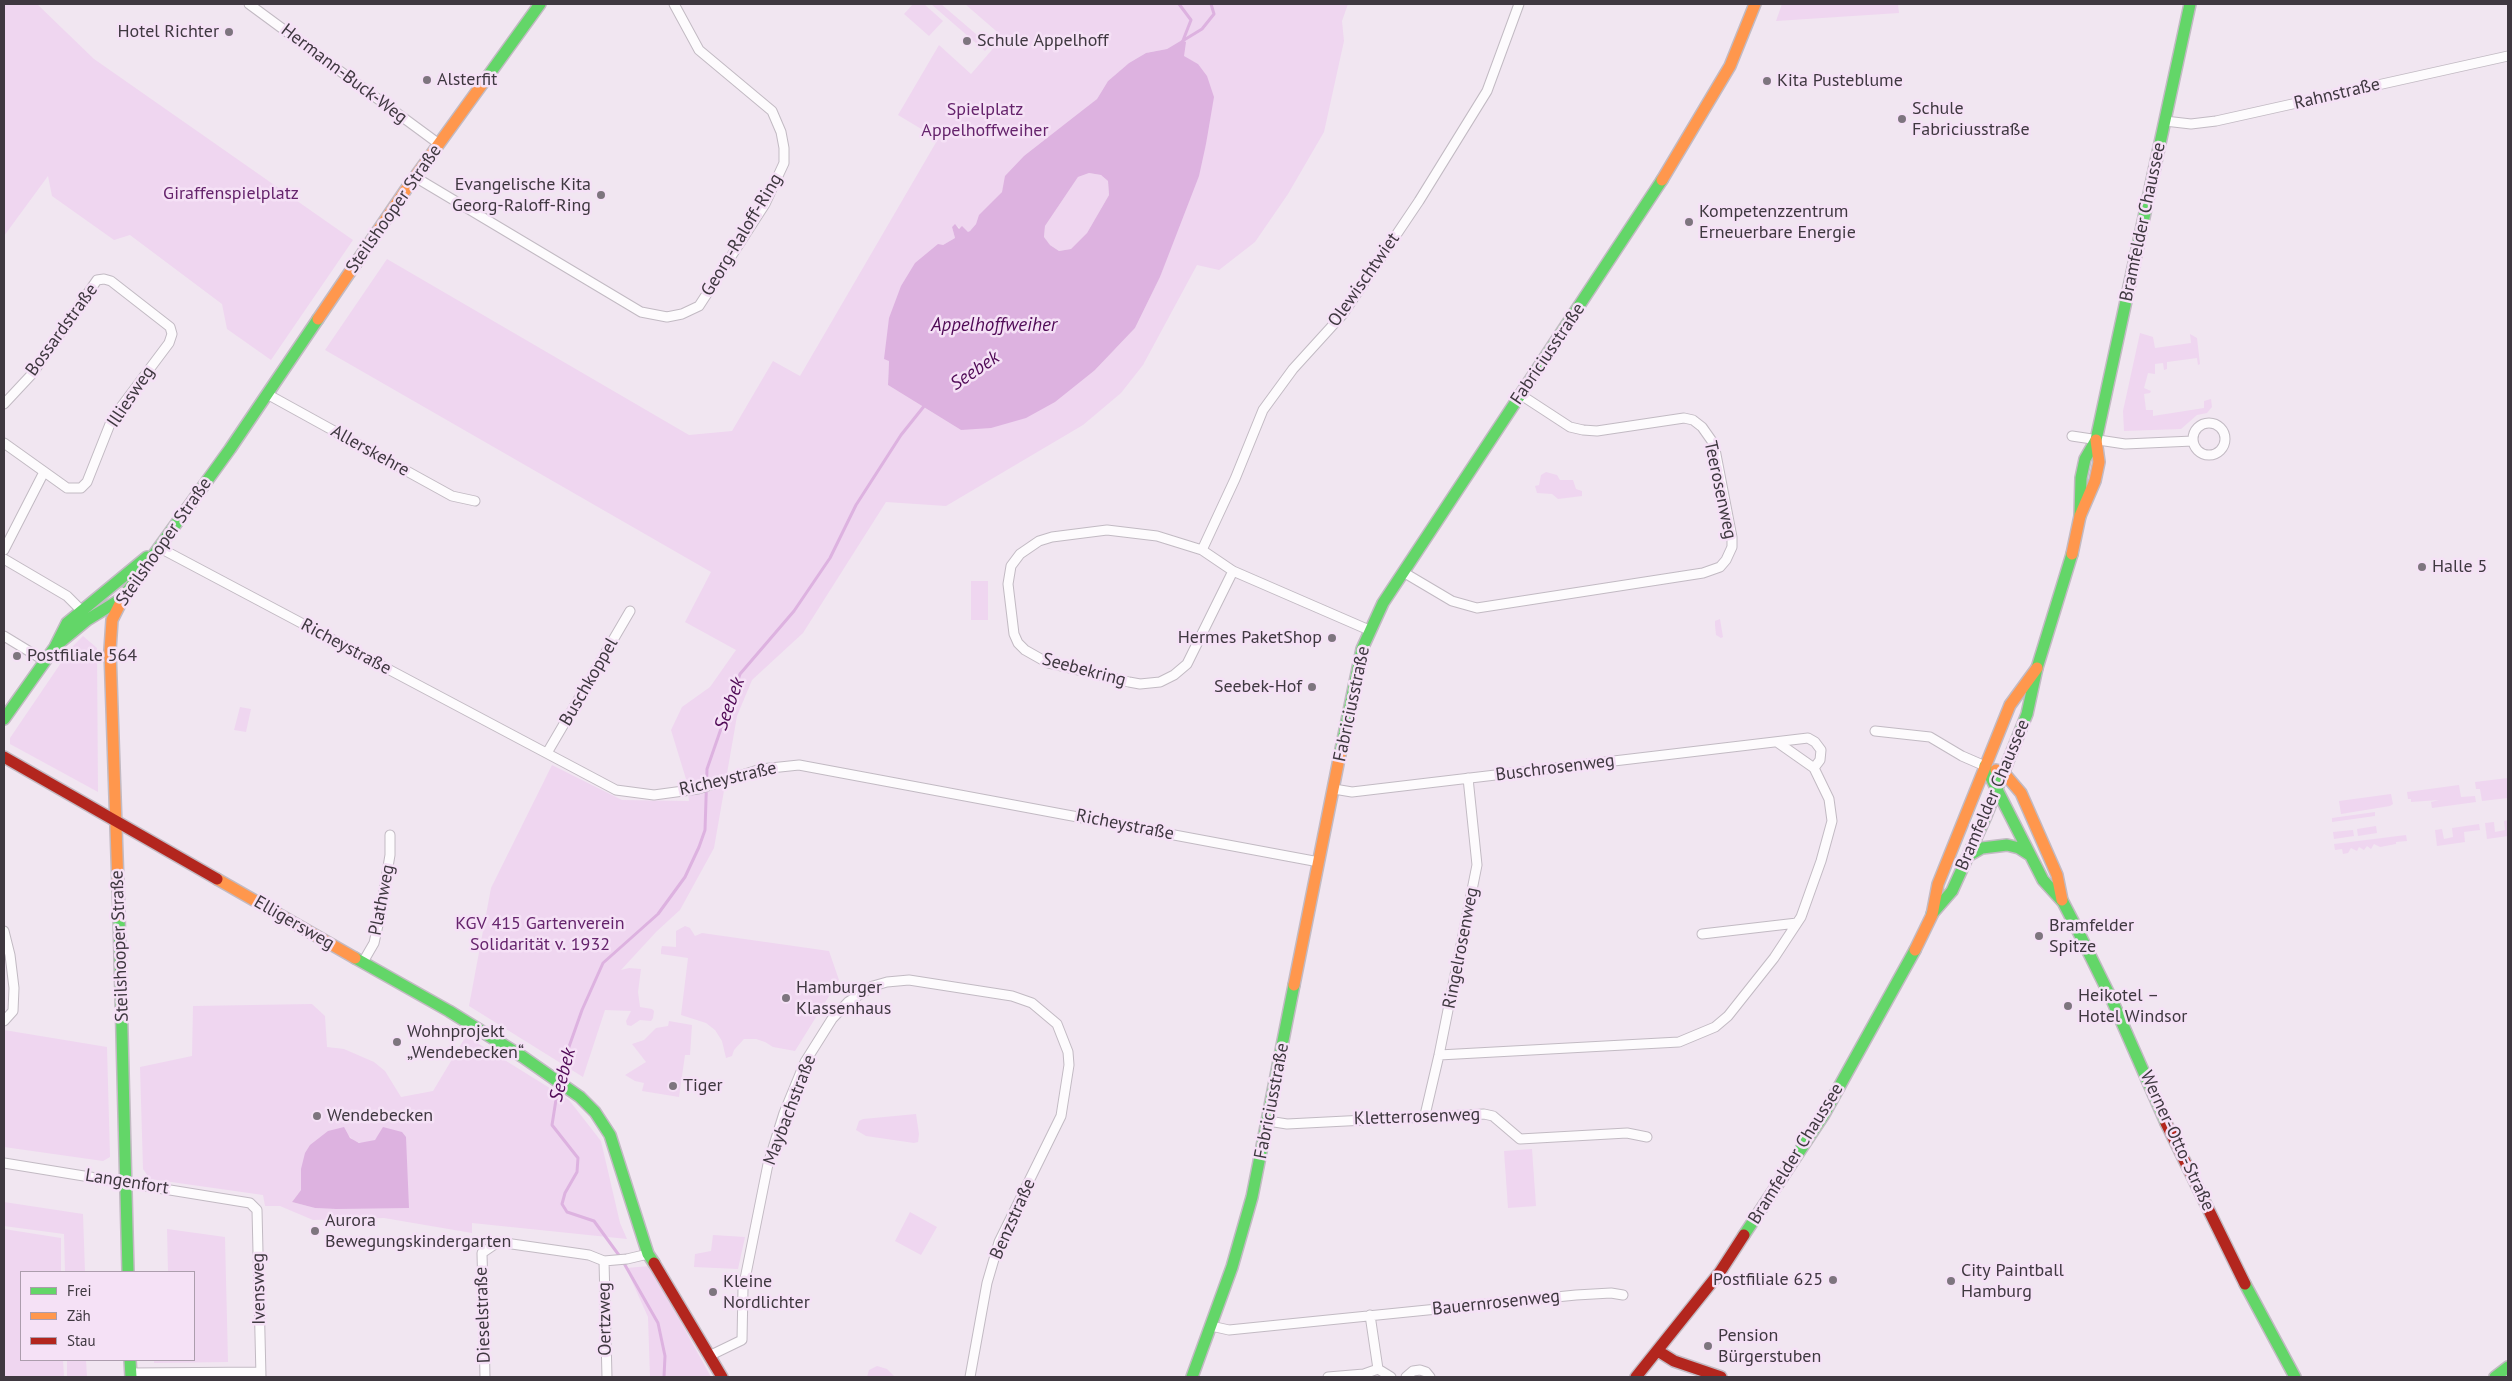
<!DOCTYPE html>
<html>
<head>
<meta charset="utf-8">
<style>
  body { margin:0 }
  #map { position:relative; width:2512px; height:1381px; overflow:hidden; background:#f1e6f1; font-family:"PT Sans",sans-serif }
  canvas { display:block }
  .frame { position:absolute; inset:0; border:5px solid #3f3840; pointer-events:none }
  .legend { position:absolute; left:20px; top:1271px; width:175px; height:90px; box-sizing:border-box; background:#f5e1f6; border:1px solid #ac9dad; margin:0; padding:6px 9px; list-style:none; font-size:15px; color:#3f3840 }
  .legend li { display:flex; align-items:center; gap:10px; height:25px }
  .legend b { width:25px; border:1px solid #ac9dad }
</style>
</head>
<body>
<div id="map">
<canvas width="2512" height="1381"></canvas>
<div class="frame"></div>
<ul class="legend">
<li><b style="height:6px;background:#63d668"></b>Frei</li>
<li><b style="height:6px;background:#ff974d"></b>Zäh</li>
<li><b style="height:6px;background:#b3261e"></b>Stau</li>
</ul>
</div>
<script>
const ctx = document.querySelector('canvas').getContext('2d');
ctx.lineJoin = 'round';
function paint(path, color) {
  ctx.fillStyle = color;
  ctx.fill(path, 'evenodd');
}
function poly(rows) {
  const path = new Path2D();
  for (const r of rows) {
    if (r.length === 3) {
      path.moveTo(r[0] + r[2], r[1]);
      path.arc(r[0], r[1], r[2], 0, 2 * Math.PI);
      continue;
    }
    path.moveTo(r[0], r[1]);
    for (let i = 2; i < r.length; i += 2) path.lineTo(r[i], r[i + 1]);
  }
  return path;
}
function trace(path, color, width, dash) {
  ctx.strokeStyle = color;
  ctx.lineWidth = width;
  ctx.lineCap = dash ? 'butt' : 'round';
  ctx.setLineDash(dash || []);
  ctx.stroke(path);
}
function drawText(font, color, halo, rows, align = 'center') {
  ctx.font = font + ' "PT Sans",sans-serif';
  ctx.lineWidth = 5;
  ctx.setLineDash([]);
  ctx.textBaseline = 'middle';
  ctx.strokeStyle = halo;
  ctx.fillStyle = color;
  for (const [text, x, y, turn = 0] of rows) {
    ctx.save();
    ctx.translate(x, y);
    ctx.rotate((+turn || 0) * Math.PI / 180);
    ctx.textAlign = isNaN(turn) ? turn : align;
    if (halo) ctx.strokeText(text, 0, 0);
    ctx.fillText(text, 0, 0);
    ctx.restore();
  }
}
const green = poly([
  [4,4,37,4,94,59,353,240,271,360,227,329,222,304,130,235,114,240,52,196,48,176,4,236],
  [913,4,924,4,943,21,929,36,904,14],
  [931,4,941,4,990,46,985,51],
  [965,4,1348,4,1342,21,1344,41,1324,132,1288,194,1255,242,1219,270,1197,265,1143,365,1121,393,1083,425,946,506,886,502,803,633,752,680,737,716,714,848,680,910,657,931,621,970,629,968,641,969,638,992,640,1007,652,1009,654,1011,653,1018,651,1021,640,1020,631,1026,627,1025,626,1021,631,1011,605,1010,583,1077,469,1006,491,888,552,765,622,800,689,801,686,779,671,730,682,707,710,687,736,650,685,622,711,572,325,350,387,259,689,435,732,431,773,361,800,376,938,139,898,115,939,45,971,74,1003,37],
  [1182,40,1184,57,1198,64,1207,126,1206,144,1160,277,1135,328,1095,370,961,430,888,385,889,361,943,245,955,238,952,227,955,225,968,233,970,231,976,224,980,215,1002,192,1006,176,1097,99,1108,81,1129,63,1146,53,1167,49],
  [1782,4,1898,4,1899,13,1776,21],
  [1089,173,1101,175,1108,181,1109,195,1087,233,1071,249,1059,251,1050,245,1044,237,1045,226,1078,177],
  [2140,333,2153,337,2155,348,2191,343,2190,334,2197,338,2200,364,2198,365,2197,358,2167,362,2167,369,2164,370,2163,363,2155,364,2155,374,2148,373,2144,388,2151,391,2150,393,2144,394,2146,410,2153,410,2153,416,2204,408,2204,401,2211,399,2212,407,2207,413,2197,415,2181,429,2124,431,2123,411],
  [1546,472,1557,475,1560,480,1573,480,1576,489,1582,491,1582,496,1558,499,1552,494,1537,493,1535,486,1539,485,1541,475],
  [971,581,988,581,988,620,971,620],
  [1720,619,1723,637,1721,638,1716,635,1715,625,1715,621],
  [83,636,97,648,98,792,10,744,10,738,71,648],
  [240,707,251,709,246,732,234,730],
  [2508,778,2508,798,2482,801,2480,789,2476,789,2475,782],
  [2459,785,2461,797,2475,796,2476,802,2432,808,2431,802,2439,800,2411,802,2411,799,2408,799,2407,792],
  [2391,794,2393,804,2390,806,2341,814,2339,801],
  [2375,812,2375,816,2332,822,2332,818],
  [2508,820,2508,836,2487,839,2485,823,2494,822,2495,832,2505,830,2504,821],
  [2479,824,2480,830,2464,832,2465,842,2437,846,2435,830,2442,829,2444,839,2453,837,2452,828],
  [2376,826,2377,833,2358,836,2357,829],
  [2353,830,2354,836,2334,839,2333,832],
  [2406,835,2407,841,2396,842,2396,844,2380,847,2374,844,2371,849,2367,846,2364,850,2359,847,2357,851,2351,848,2348,853,2343,854,2342,849,2335,850,2334,844],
  [685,926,690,928,695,936,702,933,829,951,839,980,795,1051,773,1047,765,1042,756,1039,744,1039,734,1050,732,1056,726,1058,722,1041,715,1030,706,1023,681,1015,688,958,661,954,661,950,662,946,676,947,676,931],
  [312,1004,325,1016,327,1047,344,1049,374,1062,385,1071,401,1097,433,1091,466,1036,569,1100,601,1141,620,1223,627,1239,472,1223,472,1233,384,1218,313,1220,280,1206,265,1206,263,1195,150,1179,143,1169,140,1067,192,1056,193,1006],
  [382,1132,336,1209,315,1208,292,1202,301,1190,301,1175,346,1133,354,1141,365,1144,375,1140],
  [669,1021,692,1025,690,1055,685,1055,679,1097,642,1091,644,1083,635,1081,625,1075,646,1062,632,1044,644,1040,656,1028,668,1026],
  [4,1030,107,1047,110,1157,103,1161,4,1147],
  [916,1114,919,1134,918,1142,914,1143,866,1136,856,1130,859,1121,863,1119],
  [1532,1149,1536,1206,1508,1208,1504,1151],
  [4,1202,83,1214,85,1272,65,1272,64,1234,4,1226],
  [910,1212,937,1227,921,1255,895,1241],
  [4,1229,61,1238,61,1272,21,1272,21,1360,63,1360,64,1377,4,1377],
  [167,1229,225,1237,228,1362,154,1363,154,1360,194,1360,194,1272,168,1272],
  [713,1235,745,1237,738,1269,694,1267,695,1254,711,1251],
  [650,1266,711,1377,650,1377,648,1317,626,1268],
  [67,1360,86,1360,87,1377,67,1377],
  [877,1366,887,1369,895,1377,867,1377,869,1370]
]);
const water = poly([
  [1182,40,1186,42,1184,56,1198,64,1207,76,1214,97,1206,144,1199,176,1160,277,1135,328,1095,370,1055,402,1026,418,991,428,961,430,888,385,889,361,884,359,889,318,901,286,915,263,938,244,943,245,955,238,952,227,955,224,959,229,962,226,968,232,970,231,976,224,979,215,1002,192,1005,176,1024,156,1097,99,1108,81,1129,63,1146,53,1167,49],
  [1089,173,1101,175,1108,181,1109,195,1087,233,1071,249,1059,251,1050,245,1044,237,1045,226,1078,177],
  [344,1127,350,1138,359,1143,375,1140,383,1127,402,1132,406,1137,409,1208,336,1209,315,1208,292,1202,301,1190,301,1169,305,1153,310,1145,328,1131]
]);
const stream = poly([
  [1179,4,1191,20,1182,43],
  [1184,40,1202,29,1214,14,1211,4],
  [561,1079,565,1058,582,1010,603,963,658,914,685,877,699,847,705,830,707,769,740,674,794,611,830,558,856,505,901,435,925,405],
  [558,1087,552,1125,578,1158,577,1172,565,1193,562,1204,567,1212,594,1221,621,1258,658,1323,665,1356,664,1377]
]);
const street = poly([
  [249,4,439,144],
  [2165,121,2191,124,2216,121,2508,56],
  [415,177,641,312,667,317,682,314,699,306,765,204,784,163,784,148,781,132,772,111,699,50,674,4],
  [267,394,452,496,475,501],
  [4,404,32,374,97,280,104,279,111,281,170,327,172,334,169,343,112,419,87,482,81,488,67,488,4,443],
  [2209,439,16],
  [2072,436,2125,444,2193,441],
  [158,547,616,790,654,795,698,789,761,769,799,765,1319,862],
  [4,550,44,472],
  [1202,550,1235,479,1263,410,1293,369,1343,314,1419,201,1487,91,1519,4],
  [4,559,67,596,81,610],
  [1233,571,1187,664,1174,675,1160,682,1140,684,1129,682,1048,663,1025,650,1018,643,1014,634,1008,584,1011,566,1020,554,1039,541,1052,537,1107,530,1157,536,1202,550,1233,571,1369,630],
  [1403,572,1452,601,1477,608,1703,573,1720,567,1726,560,1732,547,1732,537,1714,444,1702,427,1693,420,1684,418,1597,431,1583,430,1570,427,1521,395],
  [4,636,45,661],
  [1875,731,1930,737,1962,756,1985,766],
  [1777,742,1814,768],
  [547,753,630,611],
  [1334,789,1352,792,1808,738,1815,742,1821,750,1820,760,1814,768,1829,799,1832,821,1821,861,1801,917,1774,958,1728,1016,1715,1027,1679,1042,1439,1055],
  [4,931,10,955,14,988,13,1011,4,1021],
  [1702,934,1797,923],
  [363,962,374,943,378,925,390,855,390,835],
  [1425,1115,1439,1055,1477,865,1468,778],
  [1268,1121,1287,1124,1484,1114,1493,1116,1520,1139,1627,1133,1647,1137],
  [4,1163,250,1203,257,1210,261,1377],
  [604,1261,607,1377],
  [1370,1315,1378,1369,1391,1377],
  [1211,1326,1229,1330,1576,1295,1611,1293,1623,1295],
  [709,1356,742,1340,743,1289,768,1164,784,1113,805,1062,832,1019,848,1002,873,986,887,982,909,980,1012,996,1032,1003,1057,1024,1068,1052,1069,1065,1061,1116,999,1242,987,1283,970,1377],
  [131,1373,261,1372],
  [485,1377,482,1253,498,1242,589,1255,604,1261,627,1259,648,1254],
  [1328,1377,1364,1374,1378,1369],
  [1406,1377,1413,1371,1420,1370,1426,1372,1430,1377]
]);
const fast = poly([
  [483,83,540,4],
  [2080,516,2081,478,2085,459,2096,440,2190,4],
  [124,596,230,449,318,319],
  [58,644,87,620,121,599],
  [4,719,55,647,67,623,147,557],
  [1340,754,1362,649,1383,603,1662,180],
  [1985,766,2043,880,2063,902,2077,929,2112,1000,2166,1123],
  [1968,856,1982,848,2007,845,2019,848,2030,855],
  [1932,914,1952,891,1986,816,2027,714,2037,668,2072,554],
  [119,915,128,1272],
  [355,958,449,1011,523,1057,580,1097,595,1112,610,1135,648,1254,654,1263],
  [1744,1235,1823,1116,1915,950],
  [2245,1284,2295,1377],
  [130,1360,131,1377],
  [1192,1377,1232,1267,1252,1197,1294,985],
  [2495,1377,2508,1367]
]);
const slow = poly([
  [1662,180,1730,66,1755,4],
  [318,319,407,188,483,83],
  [2072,554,2080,516,2095,481,2099,462,2096,440],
  [1996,770,2004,773,2021,793,2057,875,2062,900],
  [217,879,355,958],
  [119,915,110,650,112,620,124,596],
  [1915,950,1932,915,1938,884,2010,705,2037,668],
  [1294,985,1340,754]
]);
const jam = poly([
  [4,757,217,879],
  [2166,1123,2245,1284],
  [654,1263,722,1377],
  [1658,1351,1674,1361,1721,1377],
  [1636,1377,1720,1272,1744,1235]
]);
const markers = [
  [229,32,5,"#7d757e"],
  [967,41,5,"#7d757e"],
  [427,80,5,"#7d757e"],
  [1767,81,5,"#7d757e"],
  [1902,119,5,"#7d757e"],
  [601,195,5,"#7d757e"],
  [1689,222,5,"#7d757e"],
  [2422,567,5,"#7d757e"],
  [1332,638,5,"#7d757e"],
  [17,656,5,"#7d757e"],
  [1312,687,5,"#7d757e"],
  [2039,936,5,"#7d757e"],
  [786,998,5,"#7d757e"],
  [2068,1006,5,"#7d757e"],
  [397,1042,5,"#7d757e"],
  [673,1086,5,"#7d757e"],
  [317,1116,5,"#7d757e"],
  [315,1231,5,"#7d757e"],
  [1833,1280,5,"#7d757e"],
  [1951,1281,5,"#7d757e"],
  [713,1292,5,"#7d757e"],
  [1708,1346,5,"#7d757e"]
];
const poiNames = [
  ["Hotel Richter",219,32,"right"],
  ["Schule Appelhoff",977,41],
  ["Alsterfit",437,80],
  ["Kita Pusteblume",1777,81],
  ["Schule",1912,109],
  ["Fabriciusstraße",1912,130],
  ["Evangelische Kita",591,185,"right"],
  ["Georg-Raloff-Ring",591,206,"right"],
  ["Kompetenzzentrum",1699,212],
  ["Erneuerbare Energie",1699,233],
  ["Halle 5",2432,567],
  ["Hermes PaketShop",1322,638,"right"],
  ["Postfiliale 564",27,656],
  ["Seebek-Hof",1302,687,"right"],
  ["Bramfelder",2049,926],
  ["Spitze",2049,947],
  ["Hamburger",796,988],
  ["Klassenhaus",796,1009],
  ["Heikotel –",2078,996],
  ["Hotel Windsor",2078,1017],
  ["Wohnprojekt",407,1032],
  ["„Wendebecken“",407,1053],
  ["Tiger",683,1086],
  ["Wendebecken",327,1116],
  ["Aurora",325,1221],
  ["Bewegungskindergarten",325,1242],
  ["City Paintball",1961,1271],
  ["Hamburg",1961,1292],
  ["Postfiliale 625",1823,1280,"right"],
  ["Kleine",723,1282],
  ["Nordlichter",723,1303],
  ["Pension",1718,1336],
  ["Bürgerstuben",1718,1357]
];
const streetNames = [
  ["Hermann-Buck-Weg",344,74,37],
  ["Rahnstraße",2337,94,-13],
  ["Steilshooper Straße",394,209,-55],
  ["Bramfelder Chaussee",2143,222,-78],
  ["Georg-Raloff-Ring",742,235,-59],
  ["Olewischtwiet",1364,280,-55],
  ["Bossardstraße",62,330,-54],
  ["Fabriciusstraße",1548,354,-56],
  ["Illiesweg",131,397,-56],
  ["Allerskehre",370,451,29],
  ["Teerosenweg",1720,490,78],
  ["Steilshooper Straße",164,542,-55],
  ["Richeystraße",346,647,28],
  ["Seebekring",1084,670,15],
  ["Buschkoppel",589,682,-60],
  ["Fabriciusstraße",1352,704,-78],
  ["Buschrosenweg",1555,768,-7],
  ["Richeystraße",728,779,-13],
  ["Bramfelder Chaussee",1993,795,-67],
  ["Richeystraße",1125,825,11],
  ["Plathweg",382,900,-79],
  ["Elligersweg",294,923,30],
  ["Steilshooper Straße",120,946,-92],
  ["Ringelrosenweg",1461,948,-79],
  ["Fabriciusstraße",1272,1101,-79],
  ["Maybachstraße",790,1110,-69],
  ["Kletterrosenweg",1417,1117,-2],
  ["Werner-Otto-Straße",2177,1141,65],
  ["Bramfelder Chaussee",1796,1154,-58],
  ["Langenfort",127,1182,9],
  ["Benzstraße",1013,1219,-66],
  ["Ivensweg",259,1289,-91],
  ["Bauernrosenweg",1496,1303,-6],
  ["Dieselstraße",483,1315,-92],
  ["Oertzweg",605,1319,-91]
];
const parkNames = [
  ["Spielplatz",985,110],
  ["Appelhoffweiher",985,131],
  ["Giraffenspielplatz",231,194],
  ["KGV 415 Gartenverein",540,924],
  ["Solidarität v. 1932",540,945]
];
const waterNames = [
  ["Appelhoffweiher",994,326],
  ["Seebek",975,371,-34],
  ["Seebek",730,704,-70],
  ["Seebek",563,1075,-75]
];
paint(green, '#efd6f0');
paint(water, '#ddb2e0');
trace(stream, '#ddb2e0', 3);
trace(street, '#c2bac3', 11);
trace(fast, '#c2bac3', 14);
trace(slow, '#c2bac3', 14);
trace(jam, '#c2bac3', 14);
trace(street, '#fdfbfd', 9);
trace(fast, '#63d668', 11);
trace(slow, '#ff974d', 11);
trace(jam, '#b3261e', 11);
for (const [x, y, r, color] of markers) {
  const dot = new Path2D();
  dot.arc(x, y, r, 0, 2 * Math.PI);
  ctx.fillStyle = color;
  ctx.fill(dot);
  trace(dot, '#f5e1f6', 2);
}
drawText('18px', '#3f3840', '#f5e1f6', poiNames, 'left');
drawText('18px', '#3f3840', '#f5e1f6', streetNames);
drawText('18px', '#65236c', '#f5e1f6', parkNames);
drawText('italic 19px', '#500a56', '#f5e1f6', waterNames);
</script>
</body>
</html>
